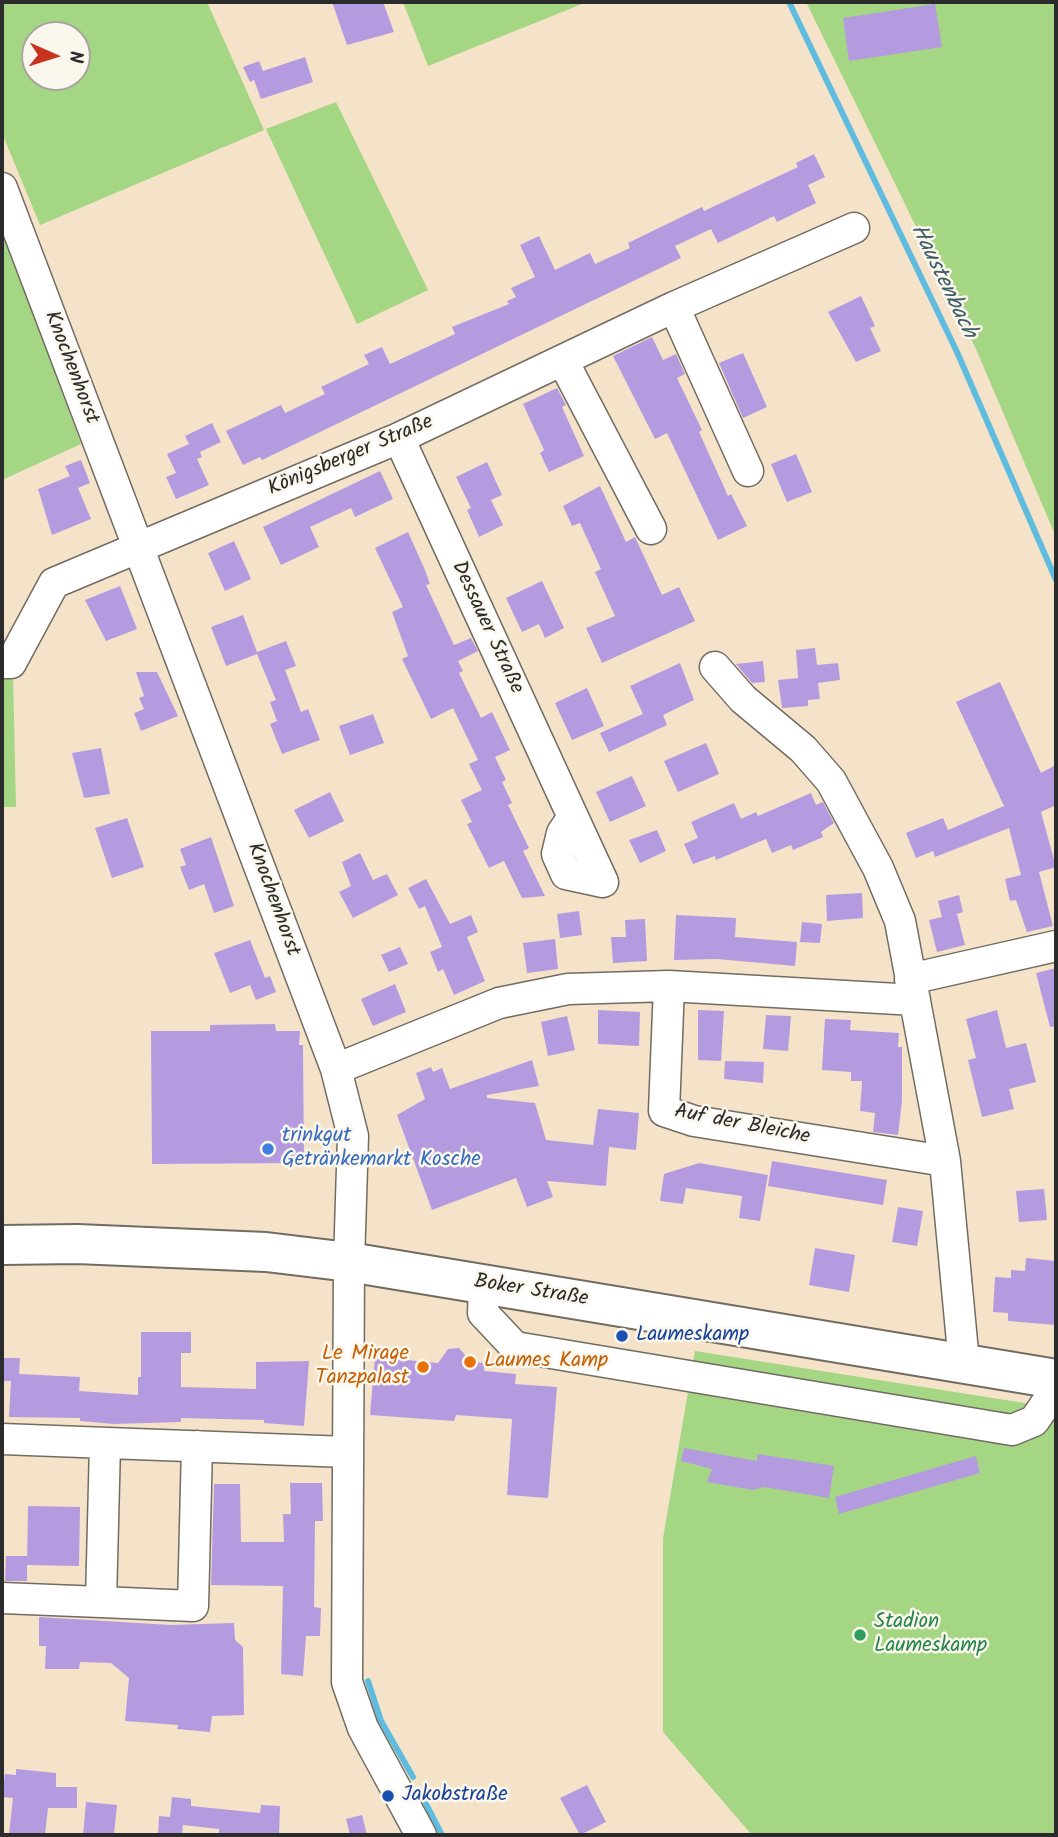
<!DOCTYPE html>
<html>
<head>
<meta charset="utf-8">
<style>
  body { margin:0 }
  #map { position:relative; width:1058px; height:1837px; overflow:hidden; background:#f5e3c9; font-family:Kalam,sans-serif }
  canvas { display:block }
  .frame { position:absolute; inset:0; border:4px solid #2b2b2b; pointer-events:none }
  .north { position:absolute; left:21px; top:21px; width:70px; height:70px; box-sizing:border-box; background:#fbf7ec; border:2px solid #a8a59f; border-radius:50%; rotate:93deg; font-size:19px; font-weight:700; line-height:28px; text-align:center; color:#2b2b2b }
  .north::after { content:''; display:block; margin:auto; width:24px; height:32px; background:#c8321e; clip-path:polygon(50% 0,100% 100%,50% 72%,0 100%) }
</style>
</head>
<body>
<div id="map">
<canvas width="1058" height="1837"></canvas>
<div class="frame"></div>
<div class="north">N</div>
</div>
<script>
const ctx = document.querySelector('canvas').getContext('2d');
ctx.lineJoin = 'round';
function paint(path, color) {
  ctx.fillStyle = color;
  ctx.fill(path, 'evenodd');
}
function poly(rows) {
  const path = new Path2D();
  for (const r of rows) {
    path.moveTo(r[0], r[1]);
    for (let i = 2; i < r.length; i += 2) path.lineTo(r[i], r[i + 1]);
  }
  return path;
}
function trace(path, color, width, dash) {
  ctx.strokeStyle = color;
  ctx.lineWidth = width;
  ctx.lineCap = dash ? 'butt' : 'round';
  ctx.setLineDash(dash || []);
  ctx.stroke(path);
}
function drawText(font, color, halo, rows, align = 'center') {
  ctx.font = font + ' Kalam,sans-serif';
  ctx.lineWidth = 5;
  ctx.setLineDash([]);
  ctx.textBaseline = 'middle';
  ctx.strokeStyle = halo;
  ctx.fillStyle = color;
  for (const [text, x, y, turn = 0] of rows) {
    ctx.save();
    ctx.translate(x, y);
    ctx.rotate((+turn || 0) * Math.PI / 180);
    ctx.textAlign = isNaN(turn) ? turn : align;
    if (halo) ctx.strokeText(text, 0, 0);
    ctx.fillText(text, 0, 0);
    ctx.restore();
  }
}
const green = poly([
  [2,2,207,2,264,130,40,225,2,133],
  [77,35,77,77,35,77,35,35],
  [403,2,587,2,428,66],
  [806,2,1056,2,1056,537,976,349],
  [336,102,428,290,357,324,266,129],
  [2,226,81,444,2,480],
  [2,674,13,674,16,807,2,807],
  [695,1351,1056,1408,1056,1835,752,1835,663,1732,663,1538]
]);
const stream = poly([
  [789,2,957,352,1056,580],
  [368,1681,381,1721,413,1777],
  [422,1796,442,1835]
]);
const building = poly([
  [332,2,383,2,394,32,347,45],
  [935,4,942,47,849,61,843,18],
  [305,57,313,82,261,99,254,80,250,82,243,67,259,61,263,71],
  [814,154,825,177,808,185,816,203,777,222,774,216,718,243,711,229,675,246,681,258,262,460,260,457,243,465,226,431,281,405,285,413,325,394,321,387,369,364,364,355,382,347,390,364,455,334,452,327,509,304,507,301,516,297,511,288,535,277,520,245,539,236,555,270,590,253,595,264,630,248,628,243,702,207,704,211,798,167,796,163],
  [861,296,875,326,870,328,881,351,856,362,828,312],
  [652,337,663,360,676,354,685,374,677,378,702,430,699,432,728,496,731,494,747,526,718,540,667,433,655,439,613,356],
  [743,353,767,407,743,418,719,363],
  [557,388,566,405,562,407,584,456,549,472,540,453,544,450,523,404],
  [212,423,221,442,200,452,202,457,197,459,209,485,176,499,166,477,176,473,167,454,189,444,185,436],
  [796,454,812,492,787,502,771,464],
  [81,460,90,483,78,488,91,519,52,535,38,489,70,476,65,466],
  [487,462,502,495,491,500,503,525,479,537,467,510,471,508,456,477],
  [380,471,393,499,355,517,351,508,310,527,319,547,281,565,263,527],
  [600,486,626,542,635,537,662,595,679,587,695,621,602,663,586,628,615,616,595,572,601,569,580,523,572,526,563,506],
  [408,532,425,570,430,584,426,585,454,645,471,638,478,651,458,661,463,671,459,673,481,718,492,712,510,750,495,757,506,780,502,782,512,803,508,805,529,848,523,851,545,896,522,898,504,861,489,868,467,824,472,822,461,800,482,790,469,764,478,760,453,708,431,719,402,659,408,656,392,612,403,607,375,548],
  [234,541,251,579,225,591,208,553],
  [542,581,564,628,545,638,539,624,522,632,506,598],
  [120,586,137,629,106,641,85,600],
  [243,615,257,652,286,641,296,666,285,670,301,712,308,709,320,740,282,754,270,724,277,721,270,702,276,700,257,654,226,666,211,627],
  [815,648,817,665,838,663,840,680,818,683,820,699,808,700,808,706,782,708,778,680,798,678,796,650],
  [763,661,765,682,752,683,736,664],
  [680,663,694,700,663,715,667,725,609,752,600,733,643,714,630,686],
  [136,672,157,672,178,716,141,731,134,713,144,709,139,698,144,696],
  [1000,682,1041,773,1056,765,1056,805,1041,812,1056,867,1039,872,1053,926,1027,932,1016,900,1010,901,1005,879,1021,875,1009,828,935,857,933,851,916,858,906,833,943,818,948,830,1004,806,956,702],
  [587,688,604,726,572,740,555,703],
  [373,714,384,743,350,755,339,726],
  [706,743,719,774,678,792,664,761],
  [101,748,110,794,84,798,72,753],
  [632,776,646,806,610,822,596,792],
  [330,792,344,821,309,838,294,810],
  [811,793,816,805,823,802,834,823,821,832,823,837,793,850,791,845,772,853,766,839,716,860,715,856,693,864,684,844,698,838,691,822,734,803,741,819,756,812,758,816],
  [127,818,144,867,112,878,95,828],
  [657,830,666,851,640,863,629,840],
  [211,837,234,906,214,913,204,884,189,890,180,867,186,865,180,849],
  [360,853,373,880,387,874,398,895,353,918,339,892,351,886,342,862],
  [426,879,450,924,471,915,478,932,467,937,485,981,454,995,443,969,438,972,430,952,442,947,425,906,419,909,408,888],
  [862,893,863,918,827,921,826,895],
  [959,895,963,912,957,914,965,945,937,952,929,920,942,917,938,901],
  [579,911,582,935,560,938,557,914],
  [676,915,736,918,735,937,797,942,795,966,717,959,674,960],
  [645,919,647,961,613,963,611,937,626,937,625,920],
  [802,922,822,924,820,943,800,942],
  [555,939,558,969,527,973,523,943],
  [250,940,265,978,270,976,276,992,256,1000,250,985,230,993,214,953],
  [400,947,408,964,389,972,381,955],
  [1056,968,1056,1026,1050,1027,1036,973],
  [395,984,406,1012,373,1026,361,999],
  [598,1010,640,1012,639,1046,598,1044],
  [698,1010,724,1011,721,1061,698,1060],
  [997,1010,1006,1048,1026,1043,1036,1082,1009,1089,1014,1109,982,1117,968,1060,976,1058,966,1019],
  [766,1015,791,1016,788,1051,763,1049],
  [567,1016,575,1050,548,1056,541,1022],
  [825,1019,851,1020,850,1030,899,1033,898,1047,902,1047,902,1101,898,1135,873,1132,875,1113,860,1111,862,1081,851,1081,851,1072,822,1070],
  [275,1024,276,1031,300,1031,299,1045,303,1045,304,1163,152,1164,151,1031,210,1031,210,1025],
  [532,1060,539,1086,487,1095,487,1098,535,1103,546,1140,593,1145,598,1109,639,1113,636,1150,609,1147,606,1186,547,1181,553,1197,527,1207,516,1178,432,1210,397,1115,425,1099,416,1073,431,1067,433,1072,442,1068,450,1089],
  [725,1061,764,1062,763,1083,724,1079],
  [772,1161,887,1180,883,1205,768,1186],
  [699,1163,768,1175,760,1221,739,1218,742,1196,686,1188,683,1204,660,1201,664,1174],
  [1044,1189,1047,1220,1019,1222,1016,1191],
  [898,1207,923,1211,917,1246,892,1242],
  [815,1248,855,1255,849,1292,809,1285],
  [1026,1258,1056,1261,1056,1325,1008,1321,1008,1313,993,1312,995,1277,1011,1278,1011,1270,1025,1271],
  [141,1332,191,1332,191,1353,181,1353,181,1387,256,1389,256,1362,309,1361,304,1426,264,1423,264,1420,181,1418,181,1422,114,1424,80,1421,80,1418,9,1417,11,1381,2,1381,2,1358,20,1358,19,1374,80,1377,79,1391,138,1395,138,1377,141,1377],
  [459,1348,471,1362,484,1363,484,1371,516,1374,515,1384,557,1387,548,1498,507,1495,512,1419,456,1415,454,1421,370,1415,375,1357,438,1363,448,1349],
  [684,1448,757,1461,757,1454,834,1466,829,1498,764,1487,753,1490,707,1482,712,1469,681,1461],
  [976,1456,980,1473,839,1514,835,1497],
  [290,1483,322,1483,323,1521,315,1521,314,1607,321,1608,320,1636,306,1636,303,1676,281,1674,283,1586,211,1585,214,1484,240,1484,241,1542,284,1542,283,1514,291,1514],
  [28,1506,80,1507,79,1566,27,1565],
  [6,1556,27,1556,27,1581,5,1581],
  [39,1617,171,1625,234,1623,235,1640,243,1647,244,1715,212,1716,210,1732,177,1729,178,1725,125,1721,129,1678,111,1663,80,1662,79,1669,45,1669,46,1646,39,1646],
  [16,1769,56,1773,56,1787,77,1787,77,1808,48,1808,45,1835,9,1835,13,1798,2,1797,5,1774,16,1775],
  [587,1785,606,1822,580,1835,560,1798],
  [172,1797,191,1799,191,1806,260,1813,261,1805,280,1806,279,1835,219,1835,219,1829,183,1825,182,1835,158,1835,159,1816,170,1817],
  [86,1802,117,1805,114,1835,83,1835],
  [362,1815,367,1835,350,1835,346,1819]
]);
const minor = poly([
  [2,188,336,1069,353,1136,349,1262,347,1682,363,1728,421,1835],
  [674,307,748,471],
  [563,361,651,529],
  [399,438,573,817,562,833,557,854,566,874,603,882,573,817],
  [2,663,11,663,54,583,399,438,674,307,854,228],
  [715,667,743,699,803,749,831,781,878,868,900,921,945,1161,964,1363],
  [910,979,1056,946],
  [669,986,664,1111,694,1121,945,1161],
  [336,1069,499,1003,568,989,669,986,915,1000],
  [484,1285,483,1313,515,1347,1012,1430,1034,1421,1056,1389],
  [2,1439,347,1452],
  [2,1598,101,1602,105,1444],
  [101,1602,193,1606,197,1446]
]);
const major = poly([
  [2,1245,77,1244,266,1252,349,1262,1056,1379]
]);
const markers = [
  [268,1149,7,"#3f7fe0"],
  [622,1336,7,"#1a4fb4"],
  [470,1362,7,"#e8710a"],
  [423,1367,7,"#e8710a"],
  [860,1635,7,"#2e9e5b"],
  [388,1796,7,"#1a4fb4"]
];
const streetNames = [
  ["Knochenhorst",70,368,69],
  ["Königsberger Straße",351,457,-23],
  ["Dessauer Straße",486,628,65],
  ["Knochenhorst",272,900,70],
  ["Auf der Bleiche",742,1126,11],
  ["Boker Straße",531,1292,9]
];
const shopNames = [
  ["trinkgut",282,1137],
  ["Getränkemarkt Kosche",282,1161]
];
const transitNames = [
  ["Laumeskamp",636,1336],
  ["Jakobstraße",402,1796]
];
const foodNames = [
  ["Le Mirage",409,1355],
  ["Tanzpalast",409,1379],
  ["Laumes Kamp",484,1362,"left"]
];
const leisureNames = [
  ["Stadion",874,1623],
  ["Laumeskamp",874,1647]
];
const waterNames = [
  ["Haustenbach",942,282,64]
];
paint(green, '#a5d684');
trace(stream, '#60bcde', 6);
paint(building, '#b49be0');
trace(minor, '#726b62', 33);
trace(major, '#726b62', 42);
trace(minor, '#fff', 30);
trace(major, '#fff', 38);
for (const [x, y, r, color] of markers) {
  const dot = new Path2D();
  dot.arc(x, y, r, 0, 2 * Math.PI);
  ctx.fillStyle = color;
  ctx.fill(dot);
  trace(dot, '#fbf7ec', 2.5);
}
drawText('21px', '#2b2b2b', '#fbf7ec', streetNames);
drawText('21px', '#366cbe', '#fbf7ec', shopNames, 'left');
drawText('21px', '#164399', '#fbf7ec', transitNames, 'left');
drawText('21px', '#c56008', '#fbf7ec', foodNames, 'right');
drawText('21px', '#27864d', '#fbf7ec', leisureNames, 'left');
drawText('italic 23px', '#3e5e6a', '#fbf7ec', waterNames);
</script>
</body>
</html>
